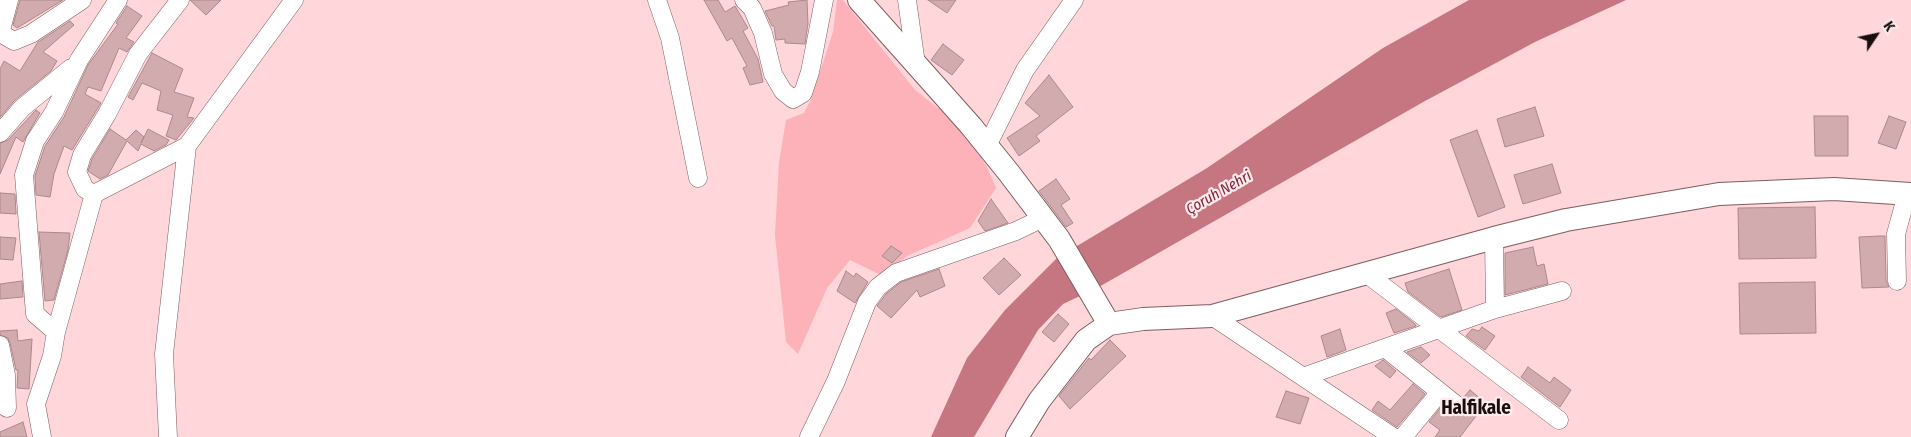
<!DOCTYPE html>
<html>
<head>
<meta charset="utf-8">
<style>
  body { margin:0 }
  #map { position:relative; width:1911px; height:437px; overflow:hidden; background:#ffd6da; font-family:"Fira Sans Condensed",sans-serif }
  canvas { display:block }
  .north { position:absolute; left:1851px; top:10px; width:50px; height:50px; -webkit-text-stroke:4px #fbebec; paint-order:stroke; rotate:56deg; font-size:14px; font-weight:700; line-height:20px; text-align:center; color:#1a0d0e }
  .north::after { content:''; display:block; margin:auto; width:18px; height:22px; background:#1a0d0e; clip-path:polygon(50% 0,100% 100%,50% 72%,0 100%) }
</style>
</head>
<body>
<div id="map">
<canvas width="1911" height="437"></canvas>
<div class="north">K</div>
</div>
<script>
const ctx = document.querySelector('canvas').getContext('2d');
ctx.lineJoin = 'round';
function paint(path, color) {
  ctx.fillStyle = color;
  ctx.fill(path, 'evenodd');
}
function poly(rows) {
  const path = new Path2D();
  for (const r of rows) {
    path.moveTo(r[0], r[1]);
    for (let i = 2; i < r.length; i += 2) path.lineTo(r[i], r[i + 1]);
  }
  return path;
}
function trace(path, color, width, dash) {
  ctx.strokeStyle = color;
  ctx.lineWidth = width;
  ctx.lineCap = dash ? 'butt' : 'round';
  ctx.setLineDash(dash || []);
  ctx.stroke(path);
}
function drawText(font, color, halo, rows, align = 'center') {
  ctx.font = font + ' "Fira Sans Condensed",sans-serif';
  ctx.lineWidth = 4.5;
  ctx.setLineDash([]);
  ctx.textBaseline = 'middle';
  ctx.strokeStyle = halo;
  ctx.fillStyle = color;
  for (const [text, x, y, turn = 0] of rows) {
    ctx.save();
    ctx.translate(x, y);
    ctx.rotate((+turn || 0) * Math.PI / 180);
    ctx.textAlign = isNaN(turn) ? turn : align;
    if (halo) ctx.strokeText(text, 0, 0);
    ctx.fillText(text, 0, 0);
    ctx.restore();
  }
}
const green = poly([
  [837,0,843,0,915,90,962,127,987,167,996,188,970,228,907,256,883,276,850,260,827,288,798,354,786,342,775,235,779,162,786,120,804,113,811,99,833,32]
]);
const water = poly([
  [1469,0,1626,0,1535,42,1425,101,1097,288,1063,304,1038,330,974,437,931,437,967,358,1005,310,1057,258,1207,168,1383,48]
]);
const building = poly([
  [20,0,63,0,17,28,13,25,20,0],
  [190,0,221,0,206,15,190,0],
  [704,0,718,0,725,12,735,6,748,28,743,31,758,59,763,82,750,85,743,68,747,66,732,38,727,41,704,0],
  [807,0,808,23,805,44,785,43,785,39,776,40,774,26,772,26,765,11,789,5,788,2,807,0],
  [928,0,956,0,947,13,928,0],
  [127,6,142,16,126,38,134,42,127,52,119,48,101,91,88,87,85,94,101,103,72,150,64,146,54,174,50,197,36,195,35,176,45,146,64,117,88,65,118,24,116,23,127,6],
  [70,21,74,25,43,52,57,61,51,71,15,100,0,117,0,69,4,61,20,71,38,42,70,21],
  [943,44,964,60,952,75,931,60,943,44],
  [152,53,183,69,174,92,194,98,187,117,194,118,176,140,166,136,173,115,157,110,161,91,142,83,133,100,128,97,152,53],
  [1049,75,1073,107,1036,136,1040,141,1019,156,1007,138,1040,116,1025,103,1049,75],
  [1535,107,1544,136,1505,147,1497,119,1535,107],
  [36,110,40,113,23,142,16,137,0,174,0,143,8,140,36,110],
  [1814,116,1848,116,1848,156,1815,156,1814,116],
  [1889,116,1906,122,1896,149,1878,143,1889,116],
  [110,129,126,140,136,130,144,137,141,143,148,129,169,140,166,145,154,151,141,144,138,151,127,141,108,175,100,179,88,171,92,159,110,129],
  [1477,130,1505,207,1478,217,1450,140,1477,130],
  [1552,164,1561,193,1523,204,1514,175,1552,164],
  [1056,179,1070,199,1061,205,1073,223,1066,227,1039,191,1056,179],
  [0,193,15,194,16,214,0,213,0,193],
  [991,199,1008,223,985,231,978,221,991,199],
  [1815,207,1816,258,1739,259,1738,208,1815,207],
  [39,232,70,233,68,250,54,300,45,301,39,232],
  [1880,236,1885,236,1886,281,1889,287,1862,288,1859,237,1880,236],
  [0,237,16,238,13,260,0,259,0,237],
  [891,246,902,253,892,263,882,256,891,246],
  [1533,247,1537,266,1544,264,1548,284,1505,295,1505,253,1533,247],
  [1004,258,1021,275,999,295,983,278,1004,258],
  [939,269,945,286,920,297,917,290,891,318,877,306,886,294,901,282,939,269],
  [1449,269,1462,310,1441,317,1408,292,1405,283,1449,269],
  [846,271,854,277,856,273,868,282,855,303,837,291,846,271],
  [22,281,23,297,0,299,0,284,22,281],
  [1815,282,1816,333,1740,334,1739,283,1815,282],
  [1396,309,1415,324,1416,326,1394,333,1386,313,1396,309],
  [1058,314,1069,324,1054,342,1042,332,1058,314],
  [1482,327,1495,336,1485,350,1466,336,1472,329,1479,331,1482,327],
  [1340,329,1346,350,1327,357,1321,336,1340,329],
  [17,330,18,341,32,339,29,389,17,388,18,370,16,370,10,343,8,338,0,335,0,331,17,330],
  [1110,340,1126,356,1070,409,1059,396,1089,358,1091,360,1110,340],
  [1421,347,1430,355,1421,363,1407,352,1421,347],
  [1383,360,1396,371,1390,378,1375,366,1383,360],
  [1528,367,1550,383,1554,377,1571,390,1560,407,1521,377,1528,367],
  [1413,384,1425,394,1397,427,1372,410,1378,401,1390,410,1413,384],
  [1470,390,1486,403,1460,437,1435,437,1440,430,1429,422,1441,407,1453,414,1463,411,1466,405,1463,398,1470,390],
  [1286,391,1309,398,1300,424,1276,417,1286,391],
  [23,422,27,437,0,437,0,432,23,422]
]);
const minor = poly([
  [657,0,670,38,698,178],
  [744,0,752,8,763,33,773,74,783,91,793,99,803,93,810,72,824,0],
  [907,0,916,64],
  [0,33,14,41,31,34,82,0],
  [0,34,9,0],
  [0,133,22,108,71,68],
  [987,146,1025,70,1074,0],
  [94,194,85,189,77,172,82,155,107,114,138,54,180,0],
  [1494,238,1495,309],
  [1367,274,1559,420],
  [1897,281,1896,234,1907,194],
  [1212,316,1393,437],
  [56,332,35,314,24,175,35,141,54,112,79,60,118,0],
  [0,345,6,375,7,408],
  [1385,348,1455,404],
  [1303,377,1495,309,1562,291],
  [42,437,36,404,52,356,56,332,94,194,187,146,294,0],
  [168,437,164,354,187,146],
  [809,437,836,381,867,302,878,287,896,273,1016,231,1043,218],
  [1403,437,1440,392]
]);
const major = poly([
  [859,0,971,126,1009,173,1059,239,1109,324],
  [1017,437,1039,401,1086,340,1109,324,1143,319,1212,316,1494,238,1566,220,1719,194,1834,189,1911,194]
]);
const waterNames = [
  ["Çoruh Nehri",1219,193,-30]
];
const districtNames = [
  ["Halfikale",1476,409]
];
paint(green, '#fdb1b9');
paint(water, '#c57680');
paint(building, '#d2abaf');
trace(building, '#ad888b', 1);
trace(minor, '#7e5c5f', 19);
trace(major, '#7e5c5f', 24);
trace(minor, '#fff', 18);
trace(major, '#fff', 22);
drawText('italic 15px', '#832338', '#fbebec', waterNames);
drawText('bold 19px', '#1a0d0e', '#fbebec', districtNames);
</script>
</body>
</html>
